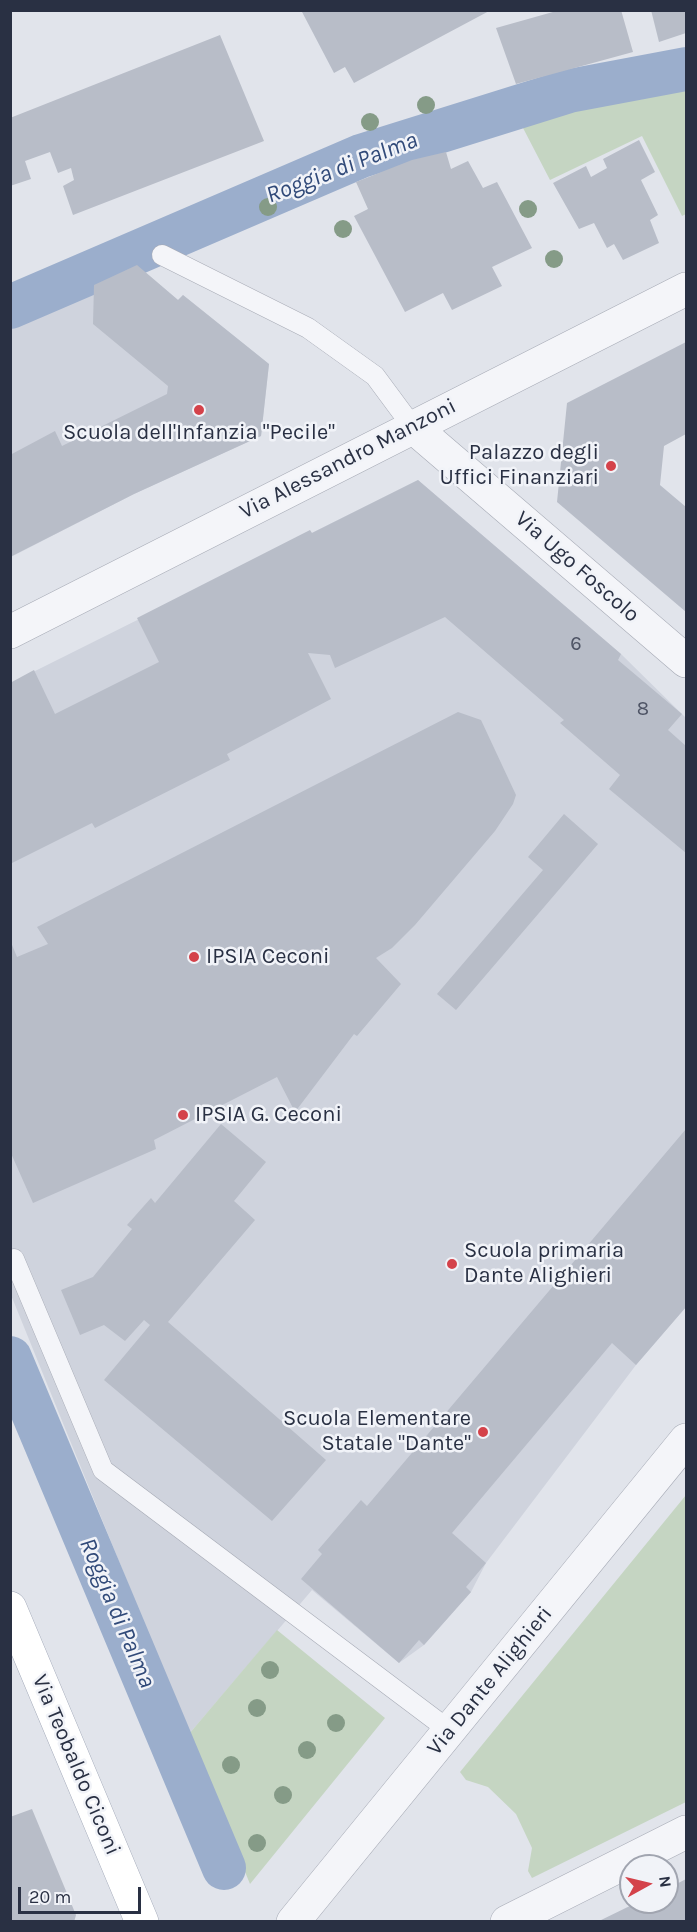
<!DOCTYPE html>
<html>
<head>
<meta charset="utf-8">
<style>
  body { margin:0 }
  #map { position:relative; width:697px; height:1932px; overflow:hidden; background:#e1e4eb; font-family:Karla,sans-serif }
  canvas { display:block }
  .frame { position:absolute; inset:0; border:12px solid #293043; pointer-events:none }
  .north { position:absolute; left:619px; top:1854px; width:60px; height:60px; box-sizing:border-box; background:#f1f3f8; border:2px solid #a1a5b0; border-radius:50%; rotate:82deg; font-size:16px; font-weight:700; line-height:24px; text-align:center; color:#293043 }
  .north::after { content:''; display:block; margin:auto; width:21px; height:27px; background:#d4424a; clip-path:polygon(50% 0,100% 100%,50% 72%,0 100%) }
  .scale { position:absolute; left:18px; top:1887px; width:123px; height:27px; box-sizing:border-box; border:3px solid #293043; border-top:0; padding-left:8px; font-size:18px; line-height:21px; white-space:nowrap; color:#293043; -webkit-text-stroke:4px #f1f3f8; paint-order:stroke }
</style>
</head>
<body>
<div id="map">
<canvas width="697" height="1932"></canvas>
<div class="frame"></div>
<div class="north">N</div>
<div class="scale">20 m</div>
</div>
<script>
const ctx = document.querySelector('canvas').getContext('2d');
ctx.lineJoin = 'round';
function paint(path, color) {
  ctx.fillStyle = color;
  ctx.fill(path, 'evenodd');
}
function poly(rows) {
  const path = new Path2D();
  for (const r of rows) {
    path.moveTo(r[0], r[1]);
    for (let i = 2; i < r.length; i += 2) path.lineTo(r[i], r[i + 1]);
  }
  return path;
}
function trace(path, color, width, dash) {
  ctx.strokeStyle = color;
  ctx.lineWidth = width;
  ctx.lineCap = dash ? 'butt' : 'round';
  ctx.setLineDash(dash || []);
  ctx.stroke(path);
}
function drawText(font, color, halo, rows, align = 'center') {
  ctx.font = font + ' Karla,sans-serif';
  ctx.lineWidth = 5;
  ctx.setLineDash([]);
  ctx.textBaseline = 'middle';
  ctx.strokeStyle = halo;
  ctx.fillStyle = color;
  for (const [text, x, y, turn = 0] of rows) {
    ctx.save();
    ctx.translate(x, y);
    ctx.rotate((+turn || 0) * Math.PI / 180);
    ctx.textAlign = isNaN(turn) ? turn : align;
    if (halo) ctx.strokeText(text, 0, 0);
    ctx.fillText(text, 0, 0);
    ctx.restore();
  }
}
const built = poly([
  [137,265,178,300,183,295,269,364,261,436,134,494,11,557,10,323],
  [418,480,621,654,686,718,686,1307,636,1365,486,1563,471,1592,424,1645,399,1663,312,1590,189,1734,11,1295,11,683]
]);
const green = poly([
  [686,79,686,214,682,216,642,136,550,180,522,126,632,90],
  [686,1495,686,1802,532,1878,528,1871,532,1848,516,1814,488,1787,466,1780,460,1772],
  [277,1630,385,1718,250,1884,189,1734]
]);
const canal = poly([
  [10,307,361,156,569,91,686,69],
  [10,1358,224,1868]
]);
const building = poly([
  [301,10,491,10,354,83,345,67,334,73],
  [560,10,621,10,633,52,516,84,496,28],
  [651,10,686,10,686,33,659,42],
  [220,35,264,141,73,215,63,186,74,180,71,168,58,173,50,152,25,161,31,179,10,186,10,118],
  [639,140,655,172,641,180,658,215,650,220,659,243,623,260,614,244,607,248,594,223,579,229,553,183,586,166,591,177,607,168,603,159],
  [446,152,451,169,468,161,483,188,497,182,532,248,492,267,502,286,452,310,443,293,405,312,354,216,368,209,356,182,412,160],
  [137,265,178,300,183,295,269,364,261,436,134,494,10,557,10,455,55,431,62,446,167,394,168,386,93,324,94,285],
  [686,342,686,434,664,446,660,485,686,507,686,612,557,502,567,403],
  [418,480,621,654,618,660,682,714,668,730,686,746,686,853,609,789,620,775,560,723,564,720,445,617,335,668,330,655,308,653,331,699,227,754,230,760,95,828,92,823,10,864,10,683,34,670,55,714,159,662,137,618,310,530,312,533],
  [458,712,481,720,516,795,513,804,495,831,415,925,392,948,376,958,401,984,357,1036,354,1034,295,1112,277,1077,154,1140,156,1149,33,1203,10,1151,10,940,17,957,48,944,37,927],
  [564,814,598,844,456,1010,437,994,543,870,528,857],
  [221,1124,266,1162,234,1201,255,1220,168,1322,326,1460,272,1521,104,1380,150,1325,144,1320,125,1341,104,1325,80,1335,61,1290,93,1277,132,1229,127,1225,151,1198,155,1203],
  [686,1129,686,1307,636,1365,612,1343,452,1533,486,1563,466,1587,471,1592,424,1645,419,1640,399,1663,301,1579,322,1554,318,1550,361,1500,367,1506],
  [32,1809,76,1915,74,1922,10,1922,10,1817],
  [686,1879,686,1922,597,1922,638,1902,667,1902,667,1889]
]);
const service = poly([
  [162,255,308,328,375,376,412,426],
  [14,1259,103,1470,450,1731]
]);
const minor = poly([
  [412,426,686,661],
  [10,632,686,289],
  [293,1922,686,1440],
  [507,1922,686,1832]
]);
const primary = poly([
  [10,1608,142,1922]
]);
const trees = [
  [426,105],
  [370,122],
  [268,207],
  [528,209],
  [343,229],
  [554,259],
  [270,1670],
  [257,1708],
  [336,1723],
  [307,1750],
  [231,1765],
  [283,1795],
  [257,1843]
];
const markers = [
  [199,410,6,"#d4424a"],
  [611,466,6,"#d4424a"],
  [194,957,6,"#d4424a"],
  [183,1115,6,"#d4424a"],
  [452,1264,6,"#d4424a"],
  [483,1432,6,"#d4424a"]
];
const numberNames = [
  ["6",576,644],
  ["8",643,709]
];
const poiNames = [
  ["Scuola dell'Infanzia \"Pecile\"",199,433,"center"],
  ["Palazzo degli",599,453,"right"],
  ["Uffici Finanziari",599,478,"right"],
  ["IPSIA Ceconi",206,957],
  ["IPSIA G. Ceconi",195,1115],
  ["Scuola primaria",464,1251],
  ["Dante Alighieri",464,1276],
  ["Scuola Elementare",471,1419,"right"],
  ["Statale \"Dante\"",471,1444,"right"]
];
const streetNames = [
  ["Via Alessandro Manzoni",348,459,-27],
  ["Via Ugo Foscolo",577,567,41],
  ["Via Dante Alighieri",490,1681,-51],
  ["Via Teobaldo Ciconi",76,1765,67]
];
const waterNames = [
  ["Roggia di Palma",342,168,-21],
  ["Roggia di Palma",117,1613,67]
];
paint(built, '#cfd3dd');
paint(green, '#c5d5c2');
trace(canal, '#9baecc', 44);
paint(building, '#b8bdc8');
trace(service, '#a6aab5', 21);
trace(minor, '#a6aab5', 34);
trace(primary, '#a0a7b7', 34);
trace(service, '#f4f5f9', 20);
trace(minor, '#f4f5f9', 33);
trace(primary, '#fff', 33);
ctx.fillStyle = '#859b87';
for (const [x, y] of trees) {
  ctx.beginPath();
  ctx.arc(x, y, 9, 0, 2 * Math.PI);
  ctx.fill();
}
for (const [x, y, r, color] of markers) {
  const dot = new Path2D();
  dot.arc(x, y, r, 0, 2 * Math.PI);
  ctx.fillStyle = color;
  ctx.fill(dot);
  trace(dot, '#f1f3f8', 2);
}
drawText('20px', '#4d5364', null, numberNames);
drawText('22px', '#293043', '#f1f3f8', poiNames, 'left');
drawText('22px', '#293043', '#f1f3f8', streetNames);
drawText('italic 24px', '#314a79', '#f1f3f8', waterNames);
</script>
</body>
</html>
